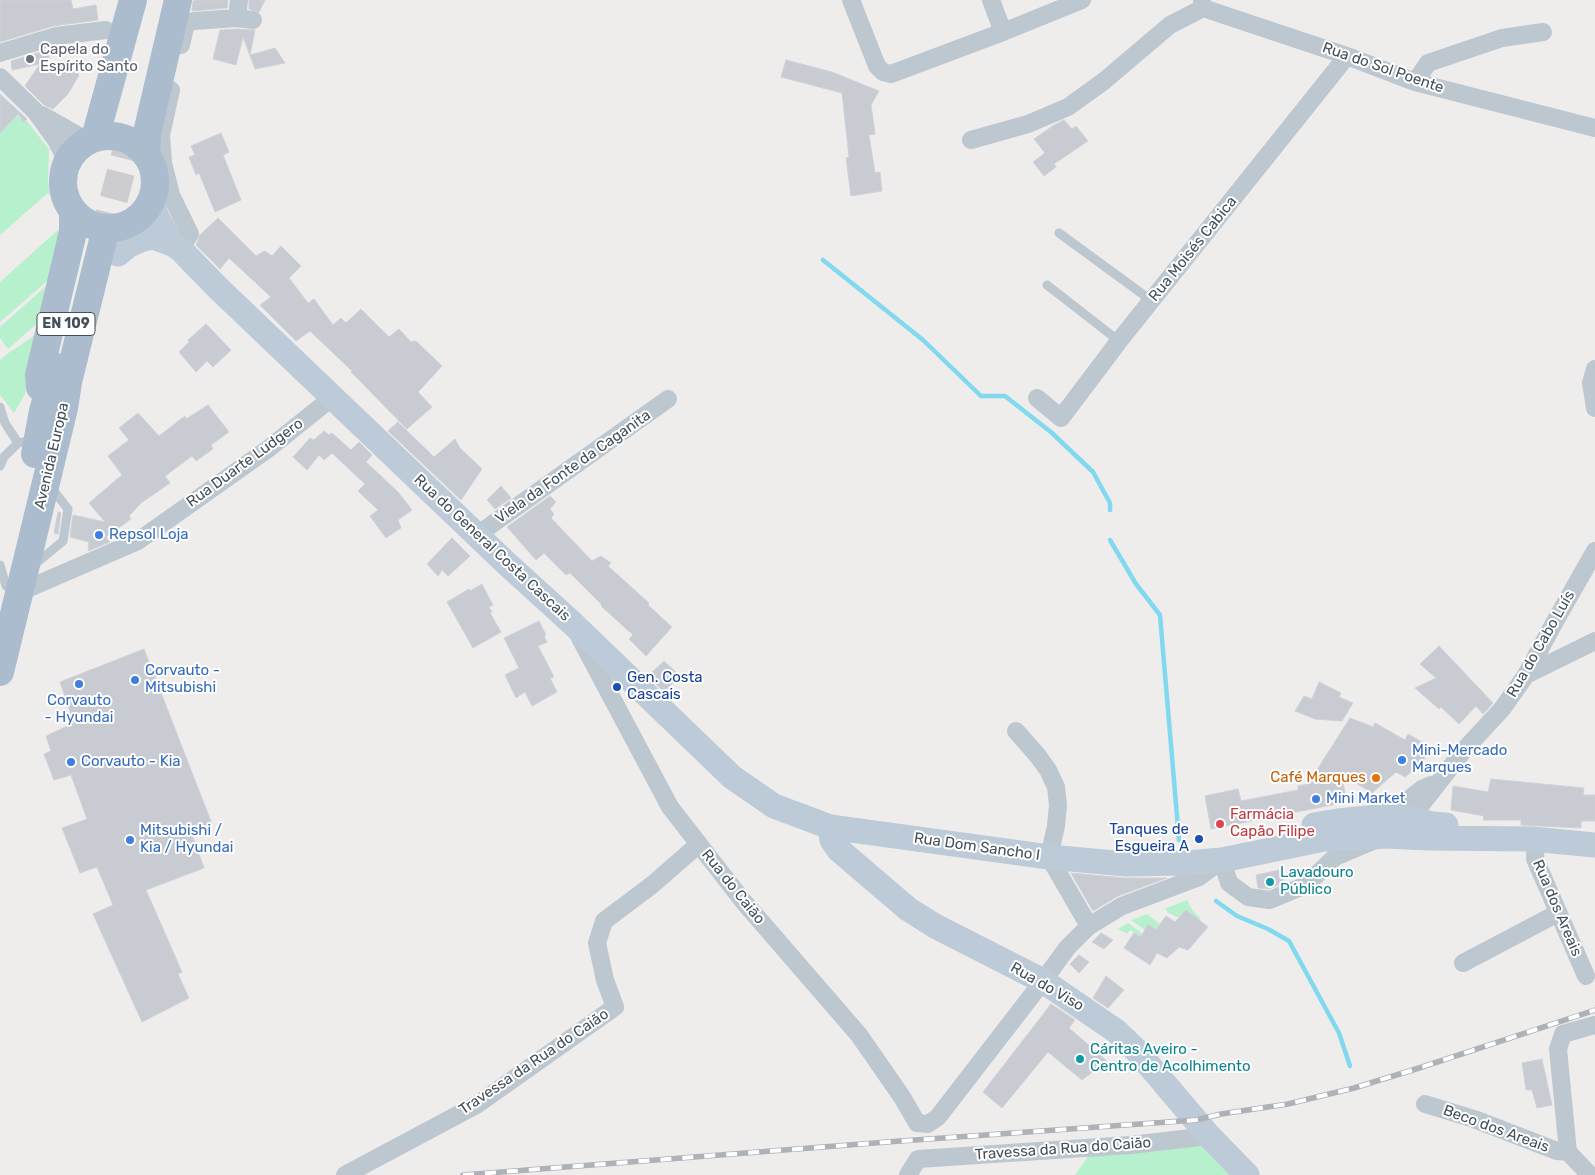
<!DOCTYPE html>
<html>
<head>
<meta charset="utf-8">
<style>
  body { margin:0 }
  canvas { display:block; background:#efecec }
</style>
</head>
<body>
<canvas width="1595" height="1175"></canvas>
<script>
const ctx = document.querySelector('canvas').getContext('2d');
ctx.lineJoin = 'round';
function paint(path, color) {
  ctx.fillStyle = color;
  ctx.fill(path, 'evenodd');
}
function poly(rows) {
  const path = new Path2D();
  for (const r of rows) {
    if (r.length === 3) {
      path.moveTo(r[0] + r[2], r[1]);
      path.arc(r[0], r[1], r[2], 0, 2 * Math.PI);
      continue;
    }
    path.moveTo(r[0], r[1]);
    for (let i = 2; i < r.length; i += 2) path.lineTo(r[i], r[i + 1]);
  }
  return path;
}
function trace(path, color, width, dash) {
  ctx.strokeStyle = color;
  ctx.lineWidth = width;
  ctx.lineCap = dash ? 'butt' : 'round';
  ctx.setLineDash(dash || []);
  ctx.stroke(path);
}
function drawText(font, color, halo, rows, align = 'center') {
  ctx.font = font + ' Rubik,sans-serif';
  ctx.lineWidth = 4;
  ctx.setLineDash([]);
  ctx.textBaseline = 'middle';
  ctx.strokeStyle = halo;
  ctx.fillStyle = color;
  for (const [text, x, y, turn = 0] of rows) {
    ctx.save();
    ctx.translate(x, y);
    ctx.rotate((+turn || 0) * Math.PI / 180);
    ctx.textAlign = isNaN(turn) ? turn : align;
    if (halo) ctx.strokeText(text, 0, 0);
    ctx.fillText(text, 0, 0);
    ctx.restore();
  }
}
const green = poly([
  [17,115,23,122,26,120,49,149,48,181,50,196,48,193,0,235,0,133],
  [58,230,64,234,54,275,0,322,0,282],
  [54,279,41,320,8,349,0,338,0,327],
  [35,335,39,339,25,394,14,413,0,395,0,360,11,351,12,351],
  [1187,900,1193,911,1201,919,1199,920,1186,910,1179,918,1167,912,1166,908],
  [1147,914,1160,924,1156,930,1148,924,1145,930,1131,920],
  [1128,923,1143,934,1141,937,1130,930,1127,934,1118,929],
  [1209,1136,1247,1175,1075,1175,1089,1155]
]);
const stream = poly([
  [823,260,923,340,981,396,1005,396,1052,433,1093,472,1110,503,1110,510],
  [1110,540,1136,584,1160,615,1179,840],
  [1216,901,1237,916,1268,929,1289,941,1339,1033,1350,1066]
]);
const building = poly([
  [0,0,71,0,73,9,96,5,98,20,53,26,0,42,0,0],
  [199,0,228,0,227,8,192,11,193,1,199,0],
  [249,0,265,0,259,12,249,9,249,0],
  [237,29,255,30,250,55,275,48,285,63,255,69,243,37,236,65,213,59,220,30,237,29],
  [47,50,54,74,67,59,79,75,68,94,53,109,44,105,25,86,40,64,12,70,11,61,47,50],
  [786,60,832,72,879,91,871,105,875,134,869,135,875,173,880,172,882,191,851,196,846,158,849,157,842,93,781,77,786,60],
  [0,94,27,119,23,122,18,114,0,133,0,94],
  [1064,120,1072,129,1076,126,1088,141,1054,164,1056,167,1044,176,1033,162,1045,153,1034,139,1054,125,1064,120],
  [221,133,229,152,223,155,241,200,215,212,199,173,196,175,189,157,195,155,191,146,221,133],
  [218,218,256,256,265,251,272,256,281,246,301,266,289,278,308,303,314,299,333,325,341,318,346,323,361,309,389,337,399,329,411,342,416,341,442,366,418,392,432,407,407,429,351,372,352,371,310,331,296,341,260,305,271,297,229,258,220,269,196,245,200,235,218,218],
  [206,324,231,350,213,367,207,361,196,372,179,352,189,342,188,340,206,324],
  [208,405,229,432,211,445,213,449,196,461,192,456,165,476,170,483,141,503,129,516,131,519,106,537,110,542,88,551,89,542,70,537,73,515,105,522,89,503,122,475,108,456,129,440,119,428,138,413,159,436,185,416,186,419,208,405],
  [398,422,434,457,455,439,460,448,482,469,461,500,388,431,398,422],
  [324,431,329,435,332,433,351,450,359,442,372,455,366,462,398,492,412,510,398,520,401,528,386,538,370,516,378,510,358,491,365,484,332,453,324,460,319,455,307,470,293,457,310,438,314,440,324,431],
  [501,486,511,498,495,509,487,500,501,486],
  [550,496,556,502,550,509,554,514,551,518,592,561,601,556,611,563,608,566,649,603,648,605,672,627,646,656,629,639,633,635,601,606,602,605,570,573,566,575,544,553,536,560,507,527,550,496],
  [58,512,61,513,58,534,54,533,58,512],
  [452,538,470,556,448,576,442,570,438,576,427,564,452,538],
  [482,584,493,605,489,607,492,612,490,613,501,632,473,648,447,602,469,589,470,591,482,584],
  [539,621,546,635,544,636,547,642,538,646,554,677,550,678,557,692,532,706,525,692,516,698,505,675,519,668,504,638,539,621],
  [1439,646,1493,703,1483,714,1476,706,1459,724,1441,707,1439,709,1415,688,1436,678,1420,664,1439,646],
  [144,649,212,824,191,832,204,868,146,890,182,972,178,974,189,998,142,1022,93,914,113,905,97,867,80,873,62,828,87,819,71,775,54,780,44,754,51,751,46,736,74,723,60,682,144,649],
  [664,661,680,676,664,692,648,676,664,661],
  [1319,682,1341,693,1339,697,1353,703,1342,721,1315,719,1295,711,1304,696,1312,699,1319,682],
  [1350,718,1373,727,1375,723,1405,740,1408,734,1429,746,1423,762,1405,777,1396,772,1372,793,1341,774,1347,802,1211,829,1205,796,1238,789,1241,801,1298,790,1298,786,1308,784,1350,718],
  [1491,779,1584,788,1583,795,1595,795,1595,821,1581,821,1581,828,1521,825,1521,820,1483,820,1484,816,1451,810,1453,786,1488,792,1491,779],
  [1280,870,1283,883,1269,889,1258,888,1256,875,1280,870],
  [1071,873,1125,878,1167,878,1118,896,1093,911,1071,873],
  [1186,910,1208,927,1188,950,1179,947,1167,958,1157,953,1150,965,1124,948,1134,933,1141,937,1148,924,1156,930,1166,916,1175,922,1186,910],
  [1101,933,1113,940,1104,949,1092,942,1101,933],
  [1079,955,1089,962,1079,973,1070,964,1079,955],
  [1106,976,1124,990,1108,1008,1093,998,1106,976],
  [1051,1004,1075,1020,1069,1028,1107,1061,1082,1080,1048,1052,1002,1108,983,1092,1051,1004],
  [1542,1059,1552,1105,1537,1108,1532,1090,1526,1090,1522,1063,1542,1059]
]);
const primaryTunnel = poly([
  [103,240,133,126]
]);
const lane = poly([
  [1059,233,1152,301],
  [1047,285,1119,341],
  [0,407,5,423,18,443],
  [0,466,4,457,18,443,33,440],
  [0,565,6,586],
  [34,565,63,541,68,509,50,486]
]);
const street = poly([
  [851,0,877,66,883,72,891,74,1003,32,1082,0],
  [991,0,1003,32],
  [1202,0,1203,8,1347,56,1415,82,1595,128],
  [237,18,239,0],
  [181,45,186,23,194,21,237,18,253,20],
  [0,53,56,36,106,30],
  [0,77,35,111,43,122,56,140,67,161],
  [1415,82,1428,63,1502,38,1543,32],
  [171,90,161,135,163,163,171,195,190,234,180,249],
  [42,115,88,141],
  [971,140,1028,124,1068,107,1104,81,1170,25,1203,8],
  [1595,369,1591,383,1595,408],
  [1037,398,1061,418,1119,341,1347,56],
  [477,535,668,399],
  [20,592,138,541,268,449,333,397],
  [580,638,670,807,743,901,859,1035,902,1097,917,1123,928,1124,938,1117,1043,981,1067,948,1089,926,1122,906,1199,877,1222,860,1229,883,1248,897,1270,900,1306,885,1335,857,1373,841],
  [1526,675,1595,641],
  [1016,731,1038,756,1048,770,1056,787,1058,805,1056,826,1049,857,1089,926],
  [1379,816,1400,806,1422,789,1431,785],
  [1410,819,1464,750,1502,709,1526,675,1553,625,1595,551],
  [1536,839,1535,859,1586,976],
  [1463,963,1558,913],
  [1425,1104,1474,1119,1557,1151,1568,1152],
  [345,1175,478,1104,615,1007,605,980,597,943,604,921,652,885,699,844],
  [908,1175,918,1159,1130,1145,1209,1136],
  [1590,1175,1568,1152,1558,1049,1563,1034,1595,1025]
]);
const secondary = poly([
  [151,201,157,217,172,244],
  [127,223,153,237,172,244,180,249,218,288,506,563,572,623,732,777,774,806,830,827,1049,857,1126,864,1186,863,1222,860,1324,839,1385,836,1429,838,1532,839,1595,845],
  [118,254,129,245,143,239,153,237],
  [1314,825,1338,821,1377,817,1410,819,1432,824,1446,825],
  [830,827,832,840,839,850,908,909,935,926,1043,981,1116,1031,1137,1051,1209,1136,1247,1175]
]);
const primary = poly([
  [109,182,46],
  [95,138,133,0],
  [146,155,147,133,178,0],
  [40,387,39,375,73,232,73,211],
  [35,454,43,411,56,367],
  [0,672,64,408,68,382,103,240]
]);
const rail = poly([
  [463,1175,887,1142,1196,1120,1221,1114,1288,1104,1354,1088,1416,1069,1595,1010]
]);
const markers = [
  [30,59,5,"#6b7280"],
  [99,535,5,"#3f7fe0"],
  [135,680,5,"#3f7fe0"],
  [79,684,5,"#3f7fe0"],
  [617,687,5,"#1a4fb4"],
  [1402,760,5,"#3f7fe0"],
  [71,762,5,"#3f7fe0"],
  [1376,778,5,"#e8710a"],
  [1316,799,5,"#3f7fe0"],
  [1220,824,5,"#e0444e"],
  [1199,839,5,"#1a4fb4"],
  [130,840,5,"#3f7fe0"],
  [1270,882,5,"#0f9aa8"],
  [1080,1059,5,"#0f9aa8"]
];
const shields = [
  [66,324,58]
];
const shieldNames = [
  ["EN 109",66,324]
];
const worshipNames = [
  ["Capela do",40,50],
  ["Espírito Santo",40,67]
];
const streetNames = [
  ["Rua do Sol Poente",1383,68,19],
  ["Rua Moisés Cabica",1193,249,-51],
  ["Avenida Europa",52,456,-77],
  ["Rua Duarte Ludgero",245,463,-36],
  ["Viela da Fonte da Caganita",573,467,-35],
  ["Rua do General Costa Cascais",492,548,43],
  ["Rua do Cabo Luís",1541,644,-60],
  ["Rua Dom Sancho I",977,847,8],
  ["Rua do Caião",733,887,51],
  ["Rua dos Areais",1557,908,67],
  ["Rua do Viso",1047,987,30],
  ["Travessa da Rua do Caião",534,1062,-34],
  ["Beco dos Areais",1496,1129,20],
  ["Travessa da Rua do Caião",1063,1149,-4]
];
const shopNames = [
  ["Repsol Loja",109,535],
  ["Corvauto -",145,671],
  ["Mitsubishi",145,688],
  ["Corvauto",79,701,"center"],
  ["- Hyundai",79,718,"center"],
  ["Mini-Mercado",1412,751],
  ["Marques",1412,768],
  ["Corvauto - Kia",81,762],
  ["Mini Market",1326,799],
  ["Mitsubishi /",140,831],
  ["Kia / Hyundai",140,848]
];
const transitNames = [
  ["Gen. Costa",627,678],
  ["Cascais",627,695],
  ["Tanques de",1189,830,"right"],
  ["Esgueira A",1189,847,"right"]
];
const foodNames = [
  ["Café Marques",1366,778]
];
const healthNames = [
  ["Farmácia",1230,815],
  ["Capão Filipe",1230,832]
];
const cultureNames = [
  ["Lavadouro",1280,873],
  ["Público",1280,890],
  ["Cáritas Aveiro -",1090,1050],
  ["Centro de Acolhimento",1090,1067]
];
paint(green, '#b7f0cc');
trace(stream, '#81d9ef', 4.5);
paint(building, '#c8cbd1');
trace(building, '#cfd2d8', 1);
trace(primaryTunnel, '#cdcdcf', 28, [28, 14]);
trace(lane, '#bcc7cf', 9);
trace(street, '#bcc7cf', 18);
trace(secondary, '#bdcad7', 25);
trace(primary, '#aabccd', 28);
trace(rail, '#aeb1b7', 5.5);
trace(rail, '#fff', 4, [11]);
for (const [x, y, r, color] of markers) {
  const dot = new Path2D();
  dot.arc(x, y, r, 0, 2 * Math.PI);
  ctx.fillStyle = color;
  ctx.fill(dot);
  trace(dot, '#fff', 2);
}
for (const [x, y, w] of shields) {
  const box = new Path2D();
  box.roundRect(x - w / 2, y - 11.5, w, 23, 4);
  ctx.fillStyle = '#fff';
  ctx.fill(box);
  trace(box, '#44505a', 1);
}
drawText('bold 14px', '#44505a', null, shieldNames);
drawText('15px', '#5b616d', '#fff', worshipNames, 'left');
drawText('15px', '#44505a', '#fff', streetNames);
drawText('15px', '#366cbe', '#fff', shopNames, 'left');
drawText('15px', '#164399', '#fff', transitNames, 'left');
drawText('15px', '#c56008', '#fff', foodNames, 'right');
drawText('15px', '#be3a42', '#fff', healthNames, 'left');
drawText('15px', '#0d838f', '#fff', cultureNames, 'left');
</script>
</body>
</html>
